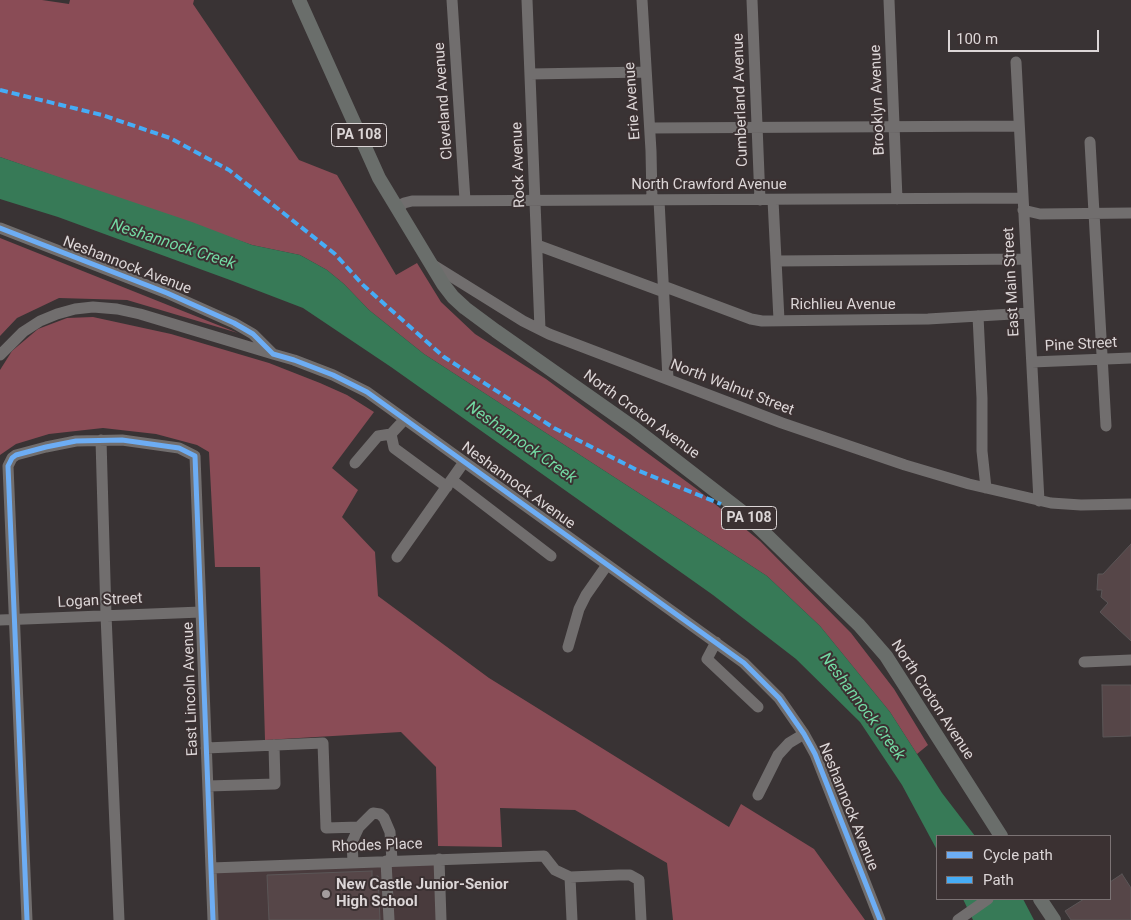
<!DOCTYPE html>
<html>
<head>
<meta charset="utf-8">
<style>
  body { margin:0 }
  #map { position:relative; width:1131px; height:920px; overflow:hidden; background:#393334; font-family:Roboto,sans-serif }
  canvas { display:block }
  .legend { position:absolute; left:936px; top:835px; width:175px; height:65px; box-sizing:border-box; background:#3b3132; border:1px solid #7b7374; margin:0; padding:6px 9px; list-style:none; font-size:15px; color:#dcd6d7 }
  .legend li { display:flex; align-items:center; gap:10px; height:25px }
  .legend b { width:25px; border:1px solid #7b7374 }
  .scale { position:absolute; left:948px; top:30px; width:151px; height:22px; box-sizing:border-box; border:2px solid #dcd6d7; border-top:0; padding-left:6px; font-size:15px; line-height:18px; white-space:nowrap; color:#dcd6d7; -webkit-text-stroke:4px #3b3132; paint-order:stroke }
</style>
</head>
<body>
<div id="map">
<canvas width="1131" height="920"></canvas>
<ul class="legend">
<li><b style="height:6px;background:#6dadf4"></b>Cycle path</li>
<li><b style="height:6px;background:#46acf6"></b>Path</li>
</ul>
<div class="scale">100 m</div>
</div>
<script>
const ctx = document.querySelector('canvas').getContext('2d');
ctx.lineJoin = 'round';
function paint(path, color) {
  ctx.fillStyle = color;
  ctx.fill(path, 'evenodd');
}
function poly(rows) {
  const path = new Path2D();
  for (const r of rows) {
    path.moveTo(r[0], r[1]);
    for (let i = 2; i < r.length; i += 2) path.lineTo(r[i], r[i + 1]);
  }
  return path;
}
function trace(path, color, width, dash) {
  ctx.strokeStyle = color;
  ctx.lineWidth = width;
  ctx.lineCap = dash ? 'butt' : 'round';
  ctx.setLineDash(dash || []);
  ctx.stroke(path);
}
function drawText(font, color, halo, rows, align = 'center') {
  ctx.font = font + ' Roboto,sans-serif';
  ctx.lineWidth = 4;
  ctx.setLineDash([]);
  ctx.textBaseline = 'middle';
  ctx.strokeStyle = halo;
  ctx.fillStyle = color;
  for (const [text, x, y, turn = 0] of rows) {
    ctx.save();
    ctx.translate(x, y);
    ctx.rotate((+turn || 0) * Math.PI / 180);
    ctx.textAlign = isNaN(turn) ? turn : align;
    if (halo) ctx.strokeText(text, 0, 0);
    ctx.fillText(text, 0, 0);
    ctx.restore();
  }
}
const built = poly([
  [439,859,441,920,213,920,211,868]
]);
const forest = poly([
  [0,0,42,0,69,4,70,0,194,0,193,4,299,160,337,175,396,275,417,263,441,302,475,334,546,379,698,490,760,541,851,633,894,689,928,745,917,754,890,712,820,626,767,576,424,354,369,310,344,284,327,270,300,255,252,245,0,157],
  [0,238,20,246,238,333,127,300,59,298,17,318,0,336],
  [93,317,171,334,269,363,320,383,347,395,374,412,332,468,358,490,342,517,375,552,378,596,489,678,729,827,741,804,814,849,865,920,673,920,667,863,575,810,500,808,502,847,438,846,436,767,401,732,265,740,260,567,215,567,209,452,197,445,156,434,103,428,49,434,16,444,0,455,0,472,0,370,12,351,38,329,67,318]
]);
const water = poly([
  [0,157,192,222,252,245,300,255,327,270,344,284,369,310,424,354,767,576,820,626,890,712,942,793,975,836,937,836,937,850,902,785,860,722,796,659,713,595,391,367,303,308,230,280,58,217,0,199],
  [963,899,1023,899,1034,920,973,920]
]);
const building = poly([
  [1131,544,1131,641,1100,612,1108,603,1101,597,1102,590,1097,590,1098,574,1103,574,1131,544],
  [1102,685,1131,685,1131,736,1103,737,1102,685],
  [372,871,372,877,378,876,380,920,269,920,267,875,372,871],
  [1122,874,1131,888,1131,920,1071,920,1065,911,1084,899,1110,899,1110,882,1122,874]
]);
const minor = poly([
  [452,0,465,200],
  [527,0,540,329],
  [642,0,651,151,652,200],
  [752,0,760,200],
  [889,0,897,199],
  [1016,62,1039,501],
  [530,74,646,72],
  [650,128,1019,126],
  [1090,142,1106,426],
  [659,200,668,379],
  [773,200,779,320],
  [398,208,404,203,412,201,1023,198],
  [1023,210,1040,214,1131,213],
  [0,228,167,293,234,323,253,334,273,354,294,360,333,375,367,392,744,663,779,698,804,734,815,754,880,920],
  [537,245,664,292],
  [776,261,1026,259],
  [433,265,523,321,549,334,782,423,905,465,969,484,1051,503,1081,505,1131,504],
  [663,286,751,319,762,321,928,319,1029,313],
  [978,316,982,398,982,451,986,488],
  [0,355,23,332,40,321,57,314,75,309,93,307,117,309,140,314,273,354],
  [1032,362,1131,358],
  [405,419,391,434,394,448,447,487],
  [101,440,106,615,119,920],
  [355,463,378,436,391,434],
  [452,480,551,556],
  [397,557,464,462],
  [0,620,201,612],
  [716,642,707,659,758,707],
  [568,647,579,609,586,595,607,565],
  [1084,662,1131,660],
  [206,748,323,743,326,828,359,827,352,842,353,862],
  [208,786,275,784,274,745],
  [758,795,778,755,789,743,804,734],
  [359,827,373,813,380,814,384,818,390,832,392,860],
  [439,859,441,920],
  [386,861,389,920],
  [211,868,544,856,555,870,570,877,619,875,630,875,639,880,641,920],
  [570,877,572,920],
  [27,920,8,466,12,458,16,455,46,447,76,441,122,440,179,448,195,456,213,920],
  [958,920,988,899]
]);
const major = poly([
  [299,0,379,178,443,284,453,297,465,308,496,331,634,428,745,514,859,625,886,656,1001,836],
  [1040,899,1054,920]
]);
const quiet = poly([
  [0,90,102,115,170,138,229,170,335,254,363,285,444,357,554,428,637,470,721,504]
]);
const cycleway = poly([
  [0,228,167,293,234,323,253,334,273,354,294,360,333,375,367,392,744,663,779,698,804,734,815,754,880,920],
  [27,920,8,466,12,458,16,455,46,447,76,441,122,440,179,448,195,456,213,920]
]);
const markers = [
  [326,894,5,"#a39d9e"]
];
const shields = [
  [359,135,55],
  [749,518,55]
];
const shieldNames = [
  ["PA 108",359,135],
  ["PA 108",749,518]
];
const streetNames = [
  ["Cumberland Avenue",741,100,-92],
  ["Brooklyn Avenue",878,100,-92],
  ["Cleveland Avenue",444,101,-94],
  ["Erie Avenue",633,101,-94],
  ["Rock Avenue",519,165,-92],
  ["North Crawford Avenue",709,185],
  ["Neshannock Avenue",127,266,21],
  ["East Main Street",1012,282,-93],
  ["Richlieu Avenue",843,305],
  ["Pine Street",1081,345,-3],
  ["North Walnut Street",732,388,21],
  ["North Croton Avenue",641,415,36],
  ["Neshannock Avenue",518,486,36],
  ["Logan Street",100,601,-3],
  ["East Lincoln Avenue",191,689,-92],
  ["North Croton Avenue",932,700,57],
  ["Neshannock Avenue",848,807,68],
  ["Rhodes Place",377,846,-2]
];
const poiNames = [
  ["New Castle Junior-Senior",336,885],
  ["High School",336,902]
];
const waterNames = [
  ["Neshannock Creek",173,245,18],
  ["Neshannock Creek",521,443,35],
  ["Neshannock Creek",862,707,53]
];
paint(built, '#493b3d');
paint(forest, '#8a4c56');
paint(water, '#377a57');
paint(building, '#564648');
trace(building, '#5b5657', 1);
trace(minor, '#716e6e', 11);
trace(major, '#6a6e6b', 14);
trace(quiet, '#46acf6', 4, [8, 4]);
trace(cycleway, '#6dadf4', 5);
for (const [x, y, r, color] of markers) {
  const dot = new Path2D();
  dot.arc(x, y, r, 0, 2 * Math.PI);
  ctx.fillStyle = color;
  ctx.fill(dot);
  trace(dot, '#3b3132', 2);
}
for (const [x, y, w] of shields) {
  const box = new Path2D();
  box.roundRect(x - w / 2, y - 11.5, w, 23, 4);
  ctx.fillStyle = '#3b3132';
  ctx.fill(box);
  trace(box, '#dcd6d7', 1);
}
drawText('bold 14px', '#dcd6d7', null, shieldNames);
drawText('15px', '#dcd6d7', '#3b3132', streetNames);
drawText('bold 15px', '#dcd6d7', '#3b3132', poiNames, 'left');
drawText('italic 16px', '#73daa3', '#3b3132', waterNames);
</script>
</body>
</html>
